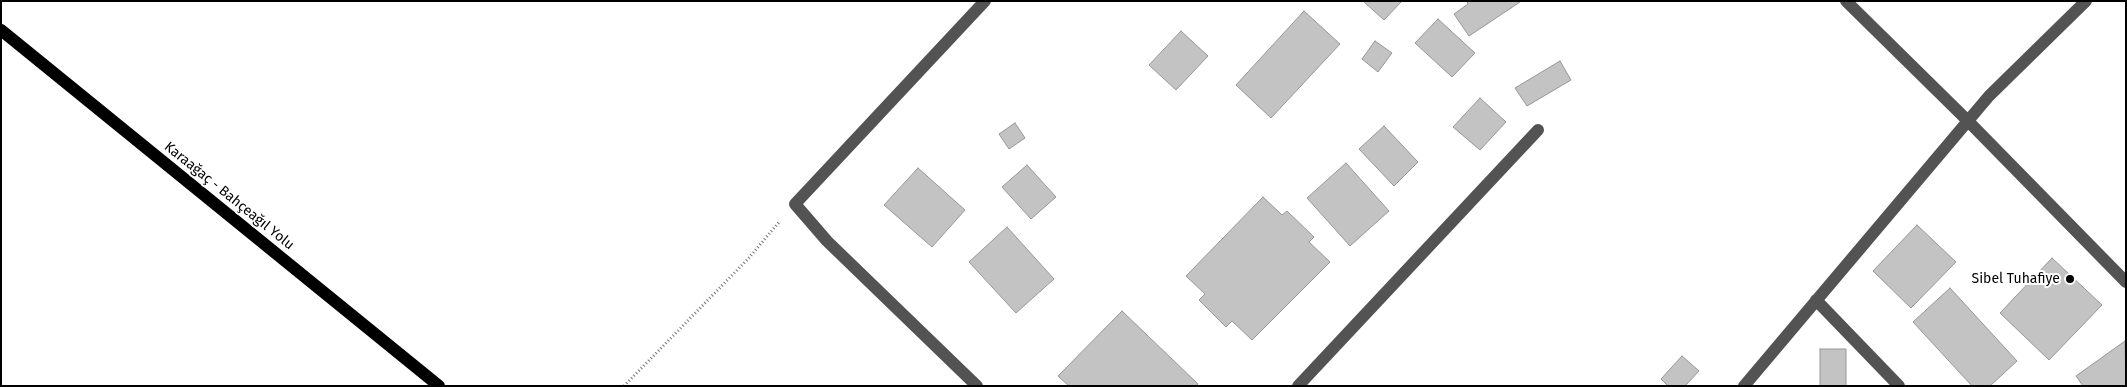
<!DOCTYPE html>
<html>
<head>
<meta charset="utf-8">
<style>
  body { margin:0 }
  #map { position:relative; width:2127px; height:387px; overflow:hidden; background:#fff; font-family:"Fira Sans",sans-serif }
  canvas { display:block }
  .frame { position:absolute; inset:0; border:2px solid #000; pointer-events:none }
</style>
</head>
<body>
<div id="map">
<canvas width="2127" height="387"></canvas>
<div class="frame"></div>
</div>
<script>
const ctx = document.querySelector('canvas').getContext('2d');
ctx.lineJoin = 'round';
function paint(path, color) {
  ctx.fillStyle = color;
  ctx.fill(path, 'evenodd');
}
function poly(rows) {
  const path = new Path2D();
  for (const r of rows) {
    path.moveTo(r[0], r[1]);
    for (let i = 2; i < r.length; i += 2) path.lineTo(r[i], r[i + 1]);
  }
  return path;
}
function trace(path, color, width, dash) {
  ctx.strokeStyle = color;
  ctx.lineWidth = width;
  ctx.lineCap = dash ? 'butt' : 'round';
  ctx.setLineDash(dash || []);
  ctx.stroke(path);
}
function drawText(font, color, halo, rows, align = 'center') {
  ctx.font = font + ' "Fira Sans",sans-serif';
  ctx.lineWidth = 4;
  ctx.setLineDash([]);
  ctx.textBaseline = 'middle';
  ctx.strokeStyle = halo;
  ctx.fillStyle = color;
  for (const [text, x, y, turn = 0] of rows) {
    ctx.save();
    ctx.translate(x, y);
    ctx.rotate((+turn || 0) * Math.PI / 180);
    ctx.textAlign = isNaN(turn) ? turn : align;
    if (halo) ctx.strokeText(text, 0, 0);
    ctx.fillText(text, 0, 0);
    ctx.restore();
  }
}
const building = poly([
  [1363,1,1402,1,1384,20,1363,1],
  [1467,1,1520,1,1520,2,1469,36,1454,14,1468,4,1467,1],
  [1304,11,1340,44,1271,118,1236,85,1304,11],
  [1438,19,1475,53,1452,77,1415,43,1438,19],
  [1181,31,1208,56,1176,90,1149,65,1181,31],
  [1375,41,1392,53,1378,72,1362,59,1375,41],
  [1560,61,1571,80,1527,106,1515,88,1560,61],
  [1480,98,1506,122,1480,150,1453,127,1480,98],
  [1015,123,1025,138,1009,149,999,134,1015,123],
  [1384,126,1418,162,1394,186,1359,149,1384,126],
  [1346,163,1389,211,1350,246,1307,198,1346,163],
  [1027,165,1056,197,1031,219,1002,187,1027,165],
  [918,168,965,210,932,247,884,205,918,168],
  [1263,197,1282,215,1287,211,1314,237,1309,242,1330,262,1252,340,1232,321,1226,327,1199,300,1205,294,1186,276,1263,197],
  [1917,225,1956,262,1911,308,1873,271,1917,225],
  [1007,227,1054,279,1016,313,969,262,1007,227],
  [2052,258,2102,305,2049,360,2000,313,2052,258],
  [1950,288,2017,361,1990,386,1972,386,1913,322,1950,288],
  [1122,311,1198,384,1196,386,1069,386,1058,376,1122,311],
  [2125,341,2126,386,2083,386,2076,376,2125,341],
  [1820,349,1846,349,1846,386,1820,386,1820,349],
  [1682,356,1699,371,1685,386,1668,386,1661,379,1682,356]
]);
const path = poly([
  [624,386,748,259,780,221]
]);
const minor = poly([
  [1846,1,1968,121,2126,282],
  [1816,300,1899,386],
  [977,386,827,241,795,204,985,1],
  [1298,386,1538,130],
  [1744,386,1989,96,2086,1]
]);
const major = poly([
  [1,30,439,386]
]);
const markers = [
  [2070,279,5,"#000"]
];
const streetNames = [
  ["Karaağaç - Bahçeağıl Yolu",229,196,39]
];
const poiNames = [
  ["Sibel Tuhafiye",2060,279]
];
paint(building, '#c3c3c3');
trace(building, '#979797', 1);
trace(path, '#757575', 3, [1, 2.5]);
trace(minor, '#535353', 12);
trace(major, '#000', 12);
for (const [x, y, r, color] of markers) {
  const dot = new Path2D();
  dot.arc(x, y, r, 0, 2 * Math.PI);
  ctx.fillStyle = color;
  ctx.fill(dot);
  trace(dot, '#fff', 2);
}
drawText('14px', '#000', '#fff', streetNames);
drawText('14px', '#000', '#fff', poiNames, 'right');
</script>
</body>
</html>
